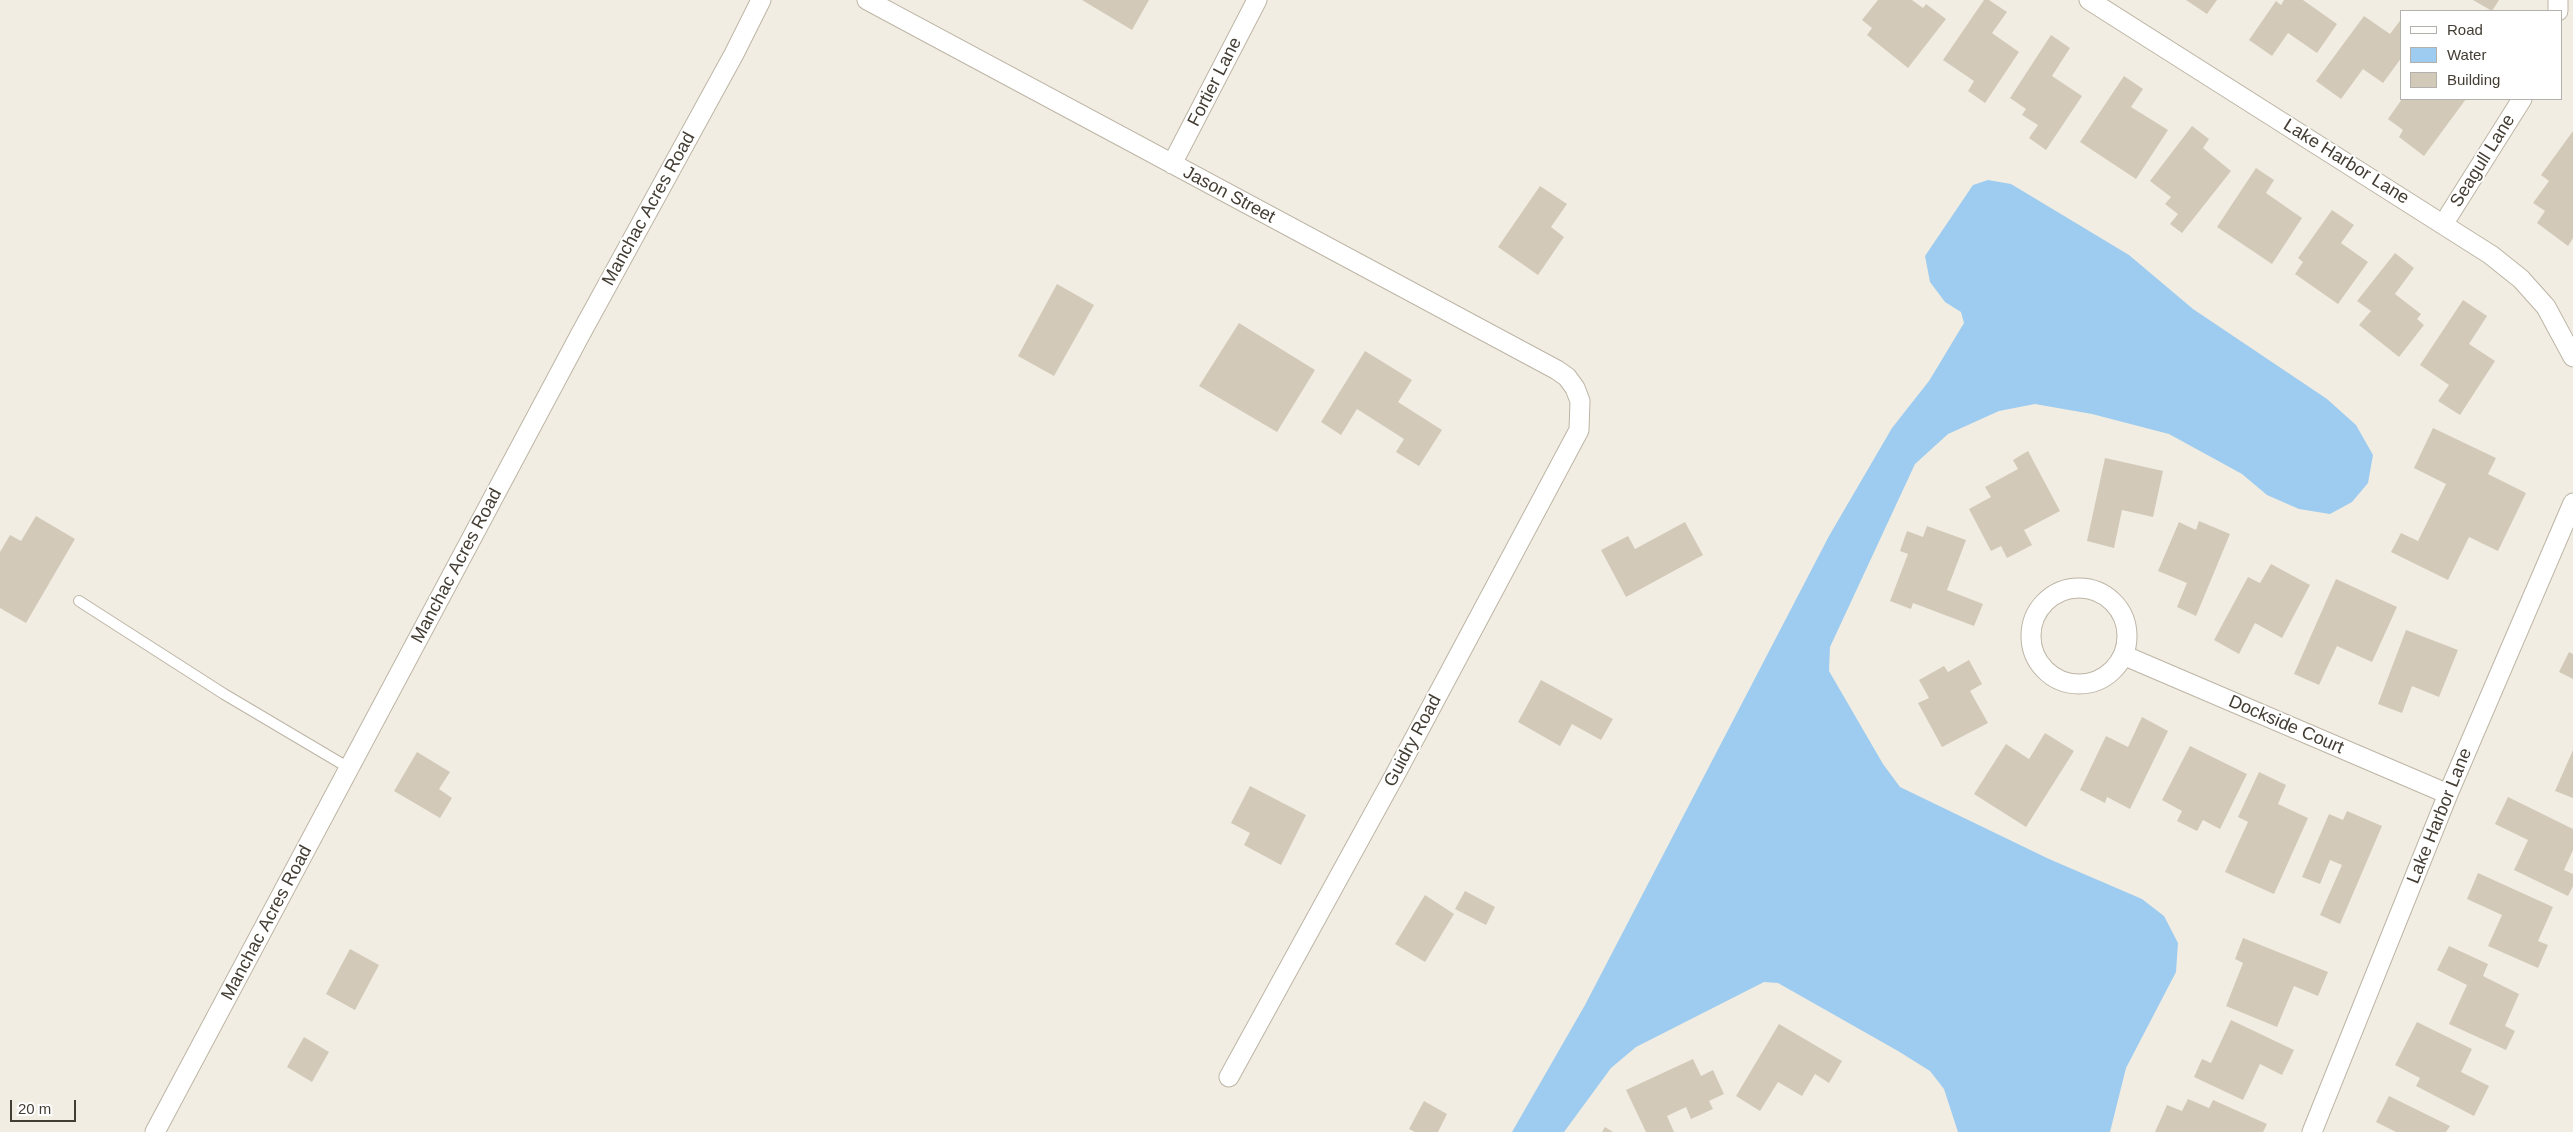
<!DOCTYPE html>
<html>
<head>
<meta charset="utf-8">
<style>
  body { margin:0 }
  #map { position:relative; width:2573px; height:1132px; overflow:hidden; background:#f1ede2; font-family:Arial,sans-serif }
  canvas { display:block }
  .legend { position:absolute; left:2400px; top:10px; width:162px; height:90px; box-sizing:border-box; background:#fff; border:1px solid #b4b1ad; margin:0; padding:6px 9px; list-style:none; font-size:15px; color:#433d33 }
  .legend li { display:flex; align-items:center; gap:10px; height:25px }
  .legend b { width:25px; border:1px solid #b4b1ad }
  .scale { position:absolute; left:10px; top:1100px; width:66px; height:22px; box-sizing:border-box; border:2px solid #433d33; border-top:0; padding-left:6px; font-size:15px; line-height:18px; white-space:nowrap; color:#433d33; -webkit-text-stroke:4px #fff; paint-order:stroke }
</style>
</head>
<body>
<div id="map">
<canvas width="2573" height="1132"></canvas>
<ul class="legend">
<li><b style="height:6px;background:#fff"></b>Road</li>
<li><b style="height:14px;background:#9dccf0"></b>Water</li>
<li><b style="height:14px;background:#d3c9b8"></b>Building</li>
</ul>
<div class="scale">20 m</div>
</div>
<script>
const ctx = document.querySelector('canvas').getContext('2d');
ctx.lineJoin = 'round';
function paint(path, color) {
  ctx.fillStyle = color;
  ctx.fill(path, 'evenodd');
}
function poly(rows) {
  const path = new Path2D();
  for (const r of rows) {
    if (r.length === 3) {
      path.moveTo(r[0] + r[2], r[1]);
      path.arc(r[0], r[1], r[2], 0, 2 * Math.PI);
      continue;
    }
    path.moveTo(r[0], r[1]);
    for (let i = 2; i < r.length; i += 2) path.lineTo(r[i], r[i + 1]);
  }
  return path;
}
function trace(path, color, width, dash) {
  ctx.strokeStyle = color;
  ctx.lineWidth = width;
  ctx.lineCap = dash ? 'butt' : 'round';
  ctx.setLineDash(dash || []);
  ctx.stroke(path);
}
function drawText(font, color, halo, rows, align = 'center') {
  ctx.font = font + ' Arial,sans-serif';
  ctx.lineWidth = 4;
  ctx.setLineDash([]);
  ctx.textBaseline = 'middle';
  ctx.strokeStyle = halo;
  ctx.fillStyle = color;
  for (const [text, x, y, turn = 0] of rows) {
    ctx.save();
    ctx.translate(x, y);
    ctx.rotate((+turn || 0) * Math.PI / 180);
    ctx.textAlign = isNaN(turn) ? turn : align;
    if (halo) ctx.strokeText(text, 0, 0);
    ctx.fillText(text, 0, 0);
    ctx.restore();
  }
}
const water = poly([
  [1988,180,2011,184,2129,255,2193,309,2327,399,2356,425,2373,455,2368,483,2352,502,2330,514,2299,509,2267,495,2242,474,2169,434,2092,414,2035,404,1999,411,1948,434,1915,464,1830,647,1829,671,1883,764,1900,787,2049,859,2142,899,2164,916,2178,943,2176,972,2126,1068,2110,1132,1958,1132,1944,1089,1930,1071,1898,1051,1778,983,1764,982,1636,1047,1611,1068,1564,1132,1512,1132,1585,1005,1829,536,1892,428,1929,381,1964,323,1961,312,1945,302,1930,282,1925,256,1973,185]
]);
const building = poly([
  [1082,0,1149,0,1132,30],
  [1878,0,1912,0,1923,8,1926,4,1946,19,1908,68,1867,35,1872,28,1862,20],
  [1984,0,1989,0,2007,12,1992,33,2019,52,1985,103,1968,91,1974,81,1943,60],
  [2186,0,2217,0,2207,14],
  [2284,0,2303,0,2337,24,2317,53,2288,33,2272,56,2249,40,2276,1,2281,5],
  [2473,0,2499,0,2492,11],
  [2364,16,2390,34,2402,18,2402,57,2383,83,2363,69,2341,99,2316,81],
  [2051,35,2070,48,2052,76,2082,96,2046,150,2029,138,2038,125,2022,115,2026,109,2010,98],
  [2124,76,2143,89,2131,107,2168,130,2136,179,2080,142],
  [2402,99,2466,99,2424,156,2399,137,2403,130,2388,119],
  [2192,126,2209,139,2203,148,2231,171,2182,233,2170,224,2178,214,2165,204,2171,197,2150,181],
  [2573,131,2573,238,2568,246,2537,223,2545,211,2533,203,2549,181,2541,175],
  [2256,168,2274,180,2266,193,2302,218,2272,264,2217,227],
  [1540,186,1567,204,1551,227,1564,237,1538,275,1498,247],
  [2332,210,2354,225,2341,243,2368,262,2338,304,2295,274,2303,262,2298,258],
  [2395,253,2414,268,2395,294,2421,314,2417,319,2424,325,2399,357,2359,325,2371,311,2357,301],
  [1057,284,1094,305,1054,376,1018,356],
  [2463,300,2487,316,2469,344,2495,361,2460,415,2438,401,2449,385,2420,365],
  [1239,323,1315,370,1277,432,1199,386],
  [1365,351,1412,380,1398,402,1442,430,1419,466,1396,452,1404,439,1357,409,1341,435,1321,422],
  [2433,428,2496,458,2488,474,2526,493,2498,551,2469,537,2448,580,2391,552,2401,533,2418,541,2446,484,2414,468],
  [2028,451,2060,511,2024,530,2032,545,2007,558,2001,546,1991,551,1969,509,1991,497,1985,487,2018,469,2013,460],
  [2105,458,2163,471,2153,517,2122,510,2114,548,2087,541],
  [36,516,75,539,26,623,0,608,0,552,10,535,21,541],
  [2199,521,2230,534,2196,616,2177,607,2187,583,2158,571,2179,522,2196,530],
  [1685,522,1703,555,1626,597,1601,550,1628,536,1635,549],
  [1927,526,1966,540,1947,590,1983,604,1974,626,1913,603,1911,609,1890,601,1908,554,1900,551,1907,531,1923,537],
  [2271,564,2310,585,2282,638,2255,623,2239,654,2214,640,2248,577,2260,583],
  [2336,579,2397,607,2372,662,2337,646,2319,685,2294,674],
  [2406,630,2458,650,2439,697,2412,686,2402,713,2378,704],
  [2569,652,2573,654,2573,679,2559,672],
  [1969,660,1982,684,1970,691,1988,723,1942,747,1918,703,1929,698,1919,680,1944,666,1948,672],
  [1541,680,1613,719,1601,740,1572,724,1560,746,1518,722],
  [2142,717,2168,731,2130,809,2107,797,2105,803,2080,790,2106,736,2128,747],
  [2045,733,2074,751,2026,827,1974,794,2006,744,2029,759],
  [2190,746,2247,774,2220,829,2203,820,2197,831,2177,821,2182,811,2162,800],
  [2573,750,2573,798,2555,791],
  [417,752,450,772,439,789,452,798,440,818,394,791],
  [2259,772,2286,785,2278,804,2308,818,2274,894,2225,872,2248,822,2238,817],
  [1250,786,1306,815,1281,865,1244,845,1250,833,1231,823],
  [2508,797,2573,829,2573,850,2564,870,2573,874,2573,886,2568,896,2514,870,2528,840,2495,824],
  [2347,811,2382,826,2340,924,2320,915,2342,865,2330,860,2320,884,2302,877,2329,814,2343,820],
  [2478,873,2553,907,2538,941,2548,945,2538,968,2488,946,2502,915,2467,899],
  [1465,891,1495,907,1486,925,1455,909],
  [1425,895,1454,914,1425,962,1395,944],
  [2243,938,2328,972,2318,996,2294,986,2277,1027,2226,1006,2243,963,2235,959],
  [2449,946,2488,964,2483,976,2519,994,2505,1026,2515,1031,2506,1050,2449,1024,2467,985,2437,970],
  [350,949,379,965,355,1010,326,994],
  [2231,1020,2294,1050,2282,1075,2260,1064,2243,1100,2194,1077,2202,1059,2211,1063],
  [2417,1022,2472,1049,2461,1072,2489,1086,2474,1116,2416,1086,2420,1078,2395,1065],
  [1779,1024,1842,1061,1829,1083,1815,1074,1802,1096,1778,1082,1760,1111,1736,1096],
  [304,1037,329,1052,312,1082,287,1067],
  [1693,1059,1701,1076,1713,1070,1724,1094,1709,1101,1713,1109,1691,1119,1686,1107,1667,1116,1674,1132,1646,1132,1626,1090],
  [2389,1096,2450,1126,2446,1132,2396,1132,2376,1122],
  [2188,1099,2209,1108,2213,1100,2267,1124,2263,1132,2155,1132,2167,1105,2182,1111],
  [1424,1101,1447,1114,1438,1132,1415,1132,1409,1129],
  [1605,1127,1613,1132,1602,1132]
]);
const lane = poly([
  [79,601,224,694,349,768]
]);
const street = poly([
  [867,0,1557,370,1567,377,1575,388,1580,401,1579,430,1396,773,1229,1077],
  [2089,0,2491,255,2521,279,2546,307,2573,357],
  [2558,0,2558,11],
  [1172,164,1257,0],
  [2444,223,2522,99],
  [2079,636,48],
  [2123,655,2448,794],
  [155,1132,580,335,734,54,761,0],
  [2312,1132,2448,794,2573,503]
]);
const streetNames = [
  ["Fortier Lane",1215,82,-63],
  ["Seagull Lane",2483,161,-58],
  ["Lake Harbor Lane",2346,162,32],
  ["Jason Street",1229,195,28],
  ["Manchac Acres Road",649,209,-61],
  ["Manchac Acres Road",457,566,-62],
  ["Dockside Court",2286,725,23],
  ["Guidry Road",1413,741,-62],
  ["Lake Harbor Lane",2440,816,-68],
  ["Manchac Acres Road",267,923,-62]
];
paint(water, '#9dccf0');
paint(building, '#d3c9b8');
trace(lane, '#bdb5a5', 12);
trace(street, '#bdb5a5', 21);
trace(lane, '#fff', 10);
trace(street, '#fff', 19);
drawText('18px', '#433d33', '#fff', streetNames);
</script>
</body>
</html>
